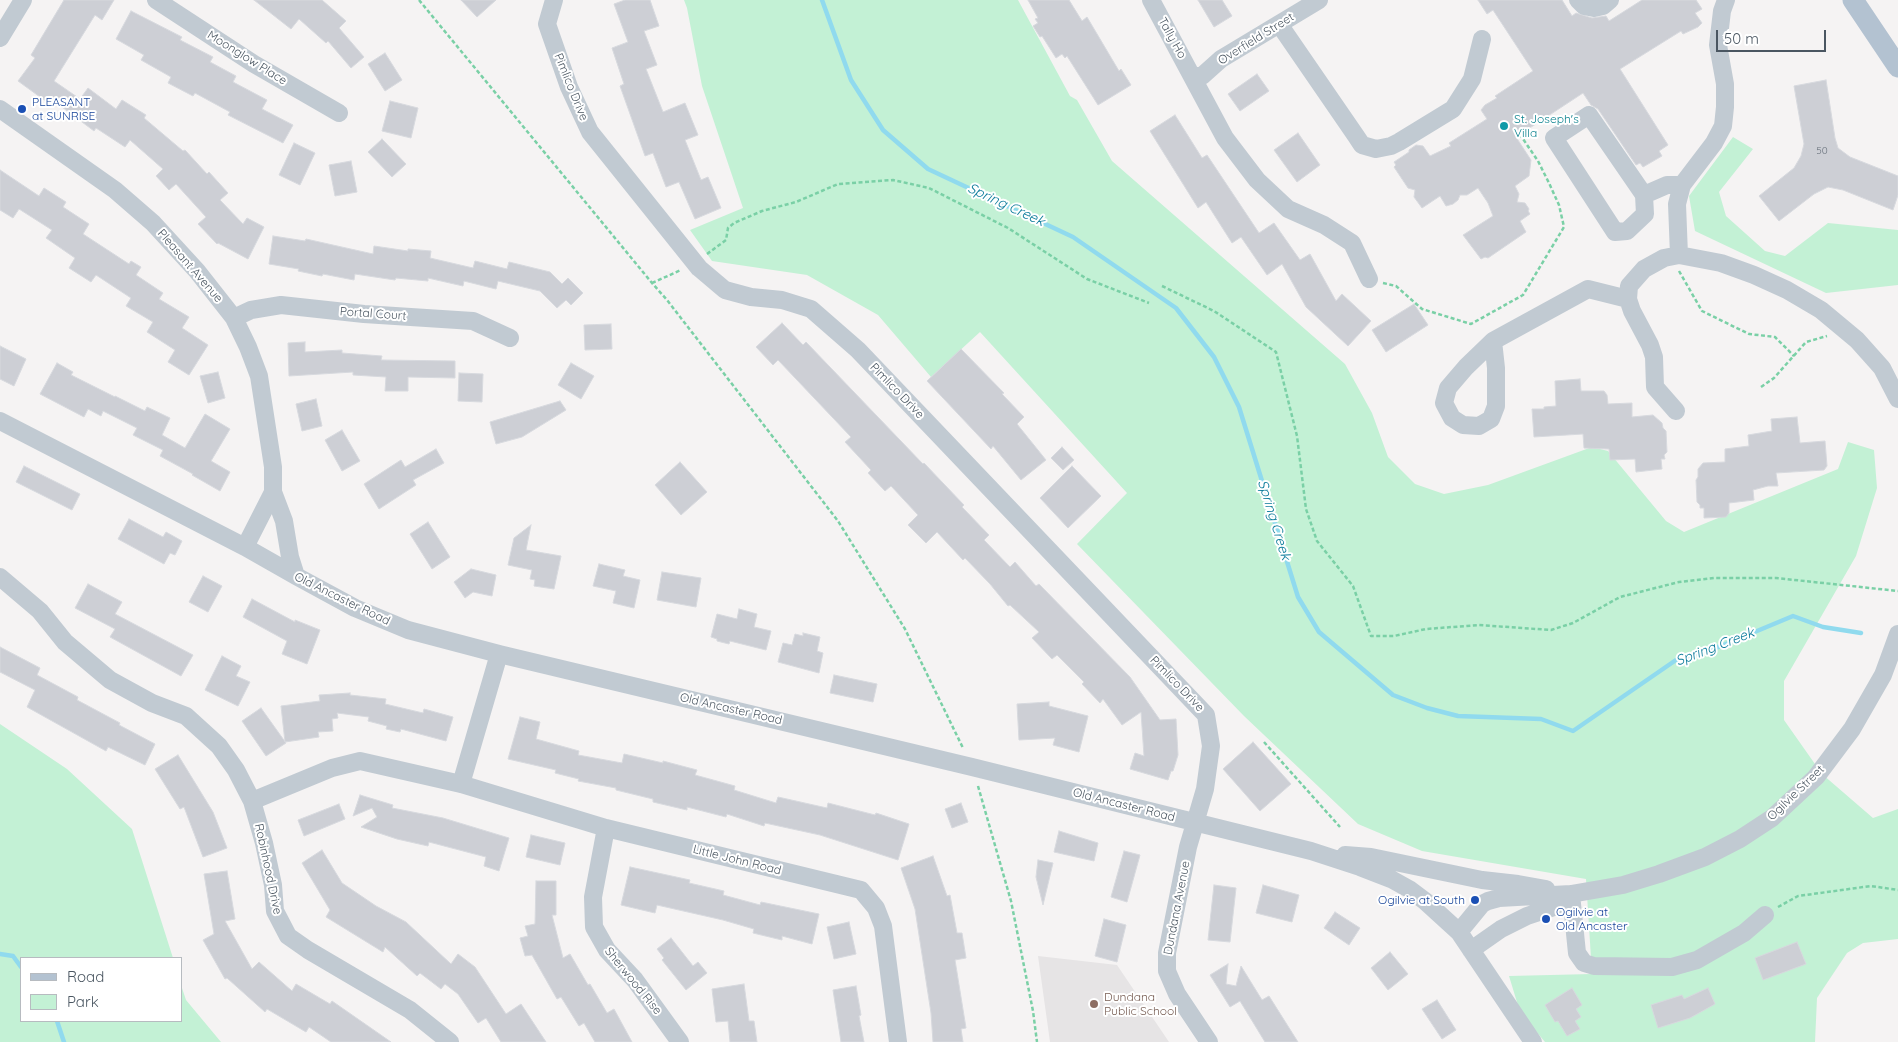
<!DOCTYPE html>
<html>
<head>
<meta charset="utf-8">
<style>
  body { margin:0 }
  #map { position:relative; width:1898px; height:1042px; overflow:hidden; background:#f5f3f3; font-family:Quicksand,sans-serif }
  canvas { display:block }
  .legend { position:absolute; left:20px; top:957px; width:162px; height:65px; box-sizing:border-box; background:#fff; border:1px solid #b7bbc0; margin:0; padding:6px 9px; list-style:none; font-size:15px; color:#4a5661 }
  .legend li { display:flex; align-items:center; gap:10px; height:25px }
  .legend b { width:25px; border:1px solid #b7bbc0 }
  .scale { position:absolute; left:1716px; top:30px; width:110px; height:22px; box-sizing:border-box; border:2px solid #4a5661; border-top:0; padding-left:6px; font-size:15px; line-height:18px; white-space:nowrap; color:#4a5661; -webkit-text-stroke:4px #fff; paint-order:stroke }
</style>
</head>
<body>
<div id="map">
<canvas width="1898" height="1042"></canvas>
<ul class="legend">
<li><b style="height:6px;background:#b3c2d1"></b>Road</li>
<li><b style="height:14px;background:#c3f1d5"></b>Park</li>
</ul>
<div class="scale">50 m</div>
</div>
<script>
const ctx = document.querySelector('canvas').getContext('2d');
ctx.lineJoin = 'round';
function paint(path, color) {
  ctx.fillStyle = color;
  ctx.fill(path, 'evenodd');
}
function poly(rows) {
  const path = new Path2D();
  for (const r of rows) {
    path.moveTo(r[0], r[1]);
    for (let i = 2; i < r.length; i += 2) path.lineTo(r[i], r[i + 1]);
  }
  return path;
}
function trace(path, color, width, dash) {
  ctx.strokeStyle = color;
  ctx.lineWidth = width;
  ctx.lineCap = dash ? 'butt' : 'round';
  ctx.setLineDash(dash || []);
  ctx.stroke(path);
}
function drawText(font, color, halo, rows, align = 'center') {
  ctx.font = font + ' Quicksand,sans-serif';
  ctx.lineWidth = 4;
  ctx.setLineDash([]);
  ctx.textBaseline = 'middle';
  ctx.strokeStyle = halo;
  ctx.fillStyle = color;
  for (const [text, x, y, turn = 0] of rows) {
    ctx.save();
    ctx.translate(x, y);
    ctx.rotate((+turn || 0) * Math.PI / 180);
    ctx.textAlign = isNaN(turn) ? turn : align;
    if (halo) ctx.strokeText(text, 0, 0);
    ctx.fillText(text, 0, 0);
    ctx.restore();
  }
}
const education = poly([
  [1038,956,1117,965,1169,1042,1050,1042]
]);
const green = poly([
  [684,0,1018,0,1070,96,1077,100,1112,161,1345,364,1372,413,1388,457,1415,484,1444,494,1488,485,1592,447,1608,451,1666,521,1684,532,1838,469,1848,442,1874,450,1877,488,1856,556,1784,681,1784,720,1822,774,1873,818,1898,809,1898,939,1863,943,1847,953,1817,998,1815,1042,1545,1042,1520,1012,1509,976,1592,974,1586,879,1422,851,1358,824,1244,716,1077,544,1127,493,980,332,931,377,878,315,807,275,712,261,690,230,743,208,702,86,687,8],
  [1733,137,1753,149,1719,192,1726,216,1765,251,1785,256,1828,223,1898,230,1898,285,1826,293,1695,231,1689,196],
  [0,724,67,769,132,829,173,958,21,958,21,1021,181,1021,181,985,186,1000,221,1042,0,1042]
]);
const stream = poly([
  [822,0,851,80,883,130,928,169,1073,237,1176,308,1214,357,1239,407,1298,597,1319,632,1393,695,1427,708,1458,716,1541,719,1573,731,1676,660,1721,646,1793,616,1823,627,1861,633],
  [0,954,13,956,21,967],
  [57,1021,64,1042]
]);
const building = poly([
  [64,0,114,0,102,20,95,15,54,81,80,99,88,88,116,109,122,100,146,115,144,118,183,151,185,150,207,174,209,172,228,193,220,200,243,224,247,218,264,227,248,259,218,243,217,244,198,224,206,217,176,184,169,190,156,176,163,169,130,140,125,147,96,128,94,131,54,101,51,105,18,81,35,58,31,55,64,0],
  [254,0,322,0,346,21,339,28,364,57,351,68,328,41,326,43,299,19,291,29,254,0],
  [461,0,496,0,477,17,461,0],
  [625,0,650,0,659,26,644,31,657,65,646,69,663,112,685,103,698,135,685,140,701,180,708,177,721,208,695,219,679,182,666,187,653,153,645,156,620,86,624,84,612,48,628,42,614,4,625,0],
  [1028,0,1069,0,1082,21,1087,17,1119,71,1121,69,1131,85,1098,105,1067,56,1065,58,1062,54,1056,58,1042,36,1040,37,1033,26,1038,23,1035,19,1038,18,1028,0],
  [1198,0,1222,0,1232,16,1214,27,1198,0],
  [1478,0,1562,0,1572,16,1576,13,1592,18,1606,16,1609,21,1642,0,1696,0,1702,9,1695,13,1702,23,1698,27,1683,34,1681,31,1620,69,1668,145,1659,151,1662,156,1643,167,1640,163,1636,165,1598,109,1591,105,1583,93,1516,137,1531,160,1529,176,1515,186,1519,194,1517,202,1525,203,1529,209,1528,211,1530,214,1520,221,1526,232,1488,258,1485,257,1481,259,1463,235,1493,216,1488,203,1478,188,1467,195,1460,195,1458,200,1453,204,1446,206,1440,196,1422,208,1414,197,1415,190,1408,188,1394,167,1396,165,1394,162,1409,152,1409,150,1416,145,1423,146,1430,156,1451,146,1449,143,1487,119,1481,110,1485,105,1497,98,1495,96,1533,71,1493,10,1487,14,1478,0],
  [131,11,182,37,180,40,213,57,210,62,236,76,233,82,267,100,262,109,293,125,283,143,228,115,230,112,195,93,193,96,168,83,171,77,141,60,144,55,116,39,131,11],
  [385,53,402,80,385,91,368,64,385,53],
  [1257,74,1269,91,1240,111,1228,94,1257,74],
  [1826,80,1835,138,1838,148,1850,157,1898,176,1898,195,1893,210,1843,190,1828,187,1814,194,1779,221,1759,196,1794,168,1801,156,1804,144,1794,86,1826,80],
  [390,101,418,108,411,138,382,131,390,101],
  [1175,115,1202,158,1207,155,1259,233,1274,223,1300,260,1310,254,1336,301,1342,294,1371,321,1348,346,1306,307,1282,264,1267,275,1241,237,1232,243,1206,202,1198,208,1150,131,1175,115],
  [1298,133,1320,165,1297,182,1274,150,1298,133],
  [382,139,406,164,392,177,368,152,382,139],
  [294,143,315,153,300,185,279,175,294,143],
  [351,161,357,192,335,196,329,165,351,161],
  [0,170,39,196,44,188,66,202,63,207,89,224,83,234,129,264,131,261,141,267,136,275,163,293,159,299,189,317,182,328,208,345,189,375,168,362,175,350,147,332,153,322,126,306,131,298,96,275,91,282,69,268,75,258,46,238,52,230,19,209,13,218,0,210,0,170],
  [273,236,305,241,306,239,373,254,374,246,408,251,408,249,431,251,430,258,473,268,475,261,507,269,509,262,550,272,562,284,568,278,583,293,571,305,566,300,557,308,540,291,498,281,496,289,464,281,463,286,428,278,428,281,396,278,395,280,355,274,354,280,323,274,322,276,298,271,299,269,269,264,273,236],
  [1414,304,1428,325,1386,352,1372,330,1414,304],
  [782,323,803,345,806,342,923,464,924,463,943,483,964,505,962,507,989,535,984,540,1010,567,1015,562,1036,586,1039,584,1130,677,1160,720,1176,719,1178,755,1173,771,1171,771,1168,780,1130,769,1135,753,1144,756,1141,712,1122,725,1103,699,1100,703,1082,684,1084,682,1057,655,1052,659,1032,638,1039,632,1010,605,1008,606,990,584,965,558,963,560,937,532,926,543,908,525,918,515,891,486,885,491,868,473,871,470,845,442,851,437,778,360,773,365,756,347,782,323],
  [611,324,612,349,585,350,584,325,611,324],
  [305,342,305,352,342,350,342,353,382,356,381,360,455,361,455,378,408,377,408,391,385,391,386,377,353,375,353,372,289,376,288,343,305,342],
  [0,346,26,359,14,386,0,379,0,346],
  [961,349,1004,393,1002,394,1024,417,1017,424,1046,460,1021,480,993,446,991,449,927,381,961,349],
  [57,363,73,372,71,375,115,397,115,396,145,411,147,407,170,418,162,435,185,448,205,414,230,429,211,461,230,472,220,491,192,475,193,474,160,456,163,450,133,435,137,428,103,411,101,416,88,409,84,417,40,394,57,363],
  [571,363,594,376,581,399,558,385,571,363],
  [218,372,225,398,208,403,200,376,218,372],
  [459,373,483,374,482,402,458,401,459,373],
  [1580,379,1581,391,1604,391,1607,395,1608,404,1632,403,1632,417,1653,415,1662,423,1663,428,1666,431,1667,452,1664,455,1665,459,1661,459,1662,469,1636,472,1635,459,1610,460,1609,449,1584,448,1583,434,1534,437,1532,409,1544,409,1544,407,1556,406,1555,381,1580,379],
  [316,399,322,426,302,431,296,404,316,399],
  [560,401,566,410,522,437,496,444,490,422,560,401],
  [1797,417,1800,443,1825,441,1827,466,1824,470,1776,473,1778,486,1768,486,1753,490,1754,500,1729,503,1729,513,1726,517,1704,518,1704,508,1700,508,1700,505,1697,502,1696,480,1698,477,1698,469,1703,463,1725,462,1725,449,1749,446,1748,435,1772,431,1771,419,1797,417],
  [342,430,360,461,342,471,325,440,342,430],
  [1062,447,1074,460,1063,470,1051,458,1062,447],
  [436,449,444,463,413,480,416,485,379,509,364,484,401,460,405,467,436,449],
  [680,462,707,492,681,515,655,485,680,462],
  [24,466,80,494,72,510,16,482,24,466],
  [1072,466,1101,496,1068,528,1040,498,1072,466],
  [129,519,163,537,166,532,182,541,175,555,170,553,164,564,118,539,129,519],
  [428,522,450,557,432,569,410,534,428,522],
  [531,525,526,550,561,556,554,589,534,586,535,580,530,579,532,570,508,565,514,538,531,525],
  [599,564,625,570,623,576,640,580,634,608,613,603,616,591,593,586,599,564],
  [471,569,496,575,492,596,473,592,465,598,454,582,471,569],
  [662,572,701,578,696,607,657,600,662,572],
  [203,576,222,586,208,612,189,602,203,576],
  [88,584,122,602,115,614,193,655,181,676,110,637,115,629,75,608,88,584],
  [252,599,295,622,295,620,320,630,307,664,282,654,287,641,243,617,252,599],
  [739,609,757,614,754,627,771,631,766,650,730,641,729,644,717,641,717,639,711,637,717,614,737,619,739,609],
  [803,633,820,637,817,651,823,653,819,673,778,662,783,643,792,645,795,634,803,636,803,633],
  [0,647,40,668,37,675,78,697,77,700,120,723,119,725,155,744,145,765,108,747,106,751,27,707,35,690,0,672,0,647],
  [222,656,241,666,236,676,250,682,238,706,205,690,222,656],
  [834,675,877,684,873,702,830,693,834,675],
  [350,693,350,695,386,699,385,704,423,713,424,709,453,717,446,741,401,729,400,732,386,729,387,726,368,721,369,717,337,713,338,718,332,719,333,731,318,732,319,737,285,742,281,706,320,701,319,695,350,693],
  [1049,702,1049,706,1088,716,1079,752,1053,745,1055,738,1019,740,1017,704,1049,702],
  [261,708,286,743,266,756,242,721,261,708],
  [520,717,540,722,536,739,579,751,578,755,622,763,624,754,663,763,663,761,697,770,695,775,735,786,734,790,776,803,778,797,827,808,828,803,875,815,876,813,909,824,898,860,820,835,765,823,764,826,727,814,726,817,687,807,687,810,653,802,653,799,616,790,616,788,578,781,579,779,555,773,556,770,508,759,520,717],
  [1253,742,1291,784,1260,811,1223,769,1253,742],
  [178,755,213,812,227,848,203,857,184,807,180,809,155,769,178,755],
  [360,795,393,805,392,808,443,818,509,838,499,871,484,866,486,857,429,842,428,846,397,839,361,827,377,817,372,808,353,816,360,795],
  [961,803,968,822,952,828,945,809,961,803],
  [339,804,345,819,304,836,298,820,339,804],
  [1059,831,1098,843,1094,861,1054,852,1059,831],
  [531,835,565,843,560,865,526,857,531,835],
  [322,850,342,883,376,906,406,922,451,964,458,954,475,967,506,1014,521,1004,546,1042,501,1042,486,1018,478,1023,458,994,445,984,441,989,420,973,417,976,385,947,383,952,326,917,330,910,302,863,322,850],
  [1124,851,1140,855,1127,902,1111,897,1124,851],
  [933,856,947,896,950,895,957,933,962,933,966,958,955,960,966,1028,961,1029,963,1042,933,1042,931,1013,915,909,901,868,933,856],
  [1038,860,1053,863,1043,905,1036,877,1038,860],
  [630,867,690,880,689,883,724,891,723,895,760,905,761,902,819,914,812,944,782,936,782,940,753,933,754,929,723,920,657,905,655,913,621,905,630,867],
  [227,871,235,919,225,921,252,969,259,962,292,991,296,984,330,1004,332,1001,391,1042,331,1042,309,1027,306,1032,267,1009,265,1012,227,978,225,979,203,940,214,934,204,874,227,871],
  [536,881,556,881,556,915,552,915,563,958,570,954,588,985,590,984,607,1013,614,1009,632,1042,595,1042,584,1023,579,1026,561,997,557,999,532,955,525,956,520,938,528,936,525,926,535,924,536,881],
  [1214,885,1236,888,1230,942,1208,940,1214,885],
  [1263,885,1299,895,1292,922,1256,913,1263,885],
  [1335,912,1360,928,1349,945,1324,928,1335,912],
  [1104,919,1126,925,1117,962,1095,956,1104,919],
  [849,922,856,954,834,959,827,927,849,922],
  [671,938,693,966,698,962,707,973,686,990,662,960,664,958,657,949,671,938],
  [1797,942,1806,964,1763,980,1755,958,1797,942],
  [1390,952,1408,974,1388,990,1371,968,1390,952],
  [1228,964,1226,984,1236,986,1241,966,1262,1000,1269,996,1298,1042,1265,1042,1240,1001,1230,1007,1210,975,1228,964],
  [744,984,749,1021,754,1021,757,1042,730,1042,728,1021,716,1022,712,989,744,984],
  [856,986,861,1015,859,1016,864,1042,841,1042,833,990,856,986],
  [1572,988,1582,1005,1576,1009,1581,1017,1575,1021,1580,1029,1567,1036,1558,1021,1555,1022,1545,1005,1572,988],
  [1708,988,1715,1004,1690,1018,1658,1028,1651,1005,1682,995,1684,999,1708,988],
  [1437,1000,1456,1030,1442,1039,1422,1009,1437,1000]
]);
const path = poly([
  [419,0,652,283,667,300,838,521,905,629,963,748],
  [707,254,726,240,728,228,734,223,762,211,796,202,838,184,893,180,929,188,1008,228,1087,279,1149,303],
  [1679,271,1702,311,1749,334,1775,337,1794,356],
  [652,283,681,270],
  [1383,283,1396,286,1422,309,1471,324,1523,295,1564,227,1559,205,1549,183,1538,161,1521,136],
  [1162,286,1214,311,1276,352,1297,436,1306,509,1317,541,1353,586,1371,636,1394,636,1426,629,1479,625,1551,630,1573,623,1620,597,1679,582,1714,578,1776,578,1898,591],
  [1761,387,1774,378,1806,342,1827,336],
  [1264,742,1340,827],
  [978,786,1011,901,1033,1011,1037,1042],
  [1778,907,1798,896,1871,886,1898,890]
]);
const minor = poly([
  [156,0,254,64,339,113],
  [554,0,547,24,569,87,590,132,699,268,725,290,751,297,782,300,811,309,858,350,1206,715,1211,746,1205,789,1188,847,1167,953,1167,971,1177,994,1209,1042],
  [1151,0,1225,138,1257,180,1288,209,1324,225,1352,243,1369,279],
  [1578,0,1584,6,1594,8,1603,6,1610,0],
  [1279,24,1356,136,1362,145,1376,149,1391,146,1399,142,1453,109,1472,79,1482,39],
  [0,38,23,0],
  [1192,76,1202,76,1221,59,1319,0],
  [0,109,115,190,153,223,197,271,234,318,248,347,259,376,273,467,273,492,284,521,290,557,296,576],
  [1589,115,1644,195,1645,214,1627,231,1615,232,1554,138,1589,115],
  [1644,195,1667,185,1682,185],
  [1679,255,1677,204,1682,185,1714,143,1723,126,1725,107,1725,84,1718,45,1722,11,1726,0],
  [1628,299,1629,286,1644,269,1664,258,1679,255,1721,263,1754,275,1787,290,1821,310,1857,340,1882,368,1898,399],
  [234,318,251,310,281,305,364,314,473,321,510,338],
  [1493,341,1496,368,1496,406,1491,419,1479,426,1463,425,1452,418,1444,403,1448,388,1466,367,1493,341,1588,289,1628,299,1632,311,1650,345,1654,357,1655,387,1676,411],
  [0,421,245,547,296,576,355,608,408,630,499,654,972,767,1311,851,1360,867,1391,879,1409,889,1425,901,1459,932,1533,1042],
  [245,547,273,492],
  [0,577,40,611,65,642,110,680,152,703,186,716,219,746,236,770,252,801,264,843,273,885,275,911,288,936,308,950,410,1010,450,1042],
  [461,784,499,654],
  [252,801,332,768,360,761,461,784,606,828,861,890,876,908,883,926,898,1042],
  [606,828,593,897,594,927,607,950,635,980,680,1042],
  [1345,855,1371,857,1482,880,1518,884,1546,889],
  [1571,894,1577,953,1584,963,1594,966,1672,967,1697,960,1744,933,1765,915],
  [1459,932,1482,904,1488,901,1499,898,1571,894,1623,885,1659,874,1705,857,1740,839,1772,818,1816,777,1852,729,1883,675,1898,634],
  [1471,950,1501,929,1527,916,1554,907,1571,895]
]);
const major = poly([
  [1853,0,1898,67]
]);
const markers = [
  [22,109,5,"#1a4fb4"],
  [1504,126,5,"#0f9aa8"],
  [1475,900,5,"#1a4fb4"],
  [1546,919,5,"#1a4fb4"],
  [1094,1004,5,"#8d6e63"]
];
const numberNames = [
  ["50",1822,151]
];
const streetNames = [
  ["Tally Ho",1172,38,61],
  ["Overfield Street",1256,39,-32],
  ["Moonglow Place",247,58,32],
  ["Pimlico Drive",571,87,68],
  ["Pleasant Avenue",190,266,49],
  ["Portal Court",373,314,4],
  ["Pimlico Drive",897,391,46],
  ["Old Ancaster Road",342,599,26],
  ["Pimlico Drive",1177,684,46],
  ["Old Ancaster Road",731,709,13],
  ["Ogilvie Street",1796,793,-44],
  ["Old Ancaster Road",1124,805,14],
  ["Little John Road",737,860,14],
  ["Robinhood Drive",268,869,78],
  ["Dundana Avenue",1177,908,-79],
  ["Sherwood Rise",633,981,51]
];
const transitNames = [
  ["PLEASANT",32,102],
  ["at SUNRISE",32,116],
  ["Ogilvie at South",1465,900,"right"],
  ["Ogilvie at",1556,912],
  ["Old Ancaster",1556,926]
];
const cultureNames = [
  ["St. Joseph's",1514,119],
  ["Villa",1514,133]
];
const educationNames = [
  ["Dundana",1104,997],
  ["Public School",1104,1011]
];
const waterNames = [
  ["Spring Creek",1006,205,25],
  ["Spring Creek",1274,520,73],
  ["Spring Creek",1715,647,-21]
];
paint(education, '#e6e4e5');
paint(green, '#c3f1d5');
trace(stream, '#90daee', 4.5);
paint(building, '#cdcfd5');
trace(building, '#d7d9de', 1);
trace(path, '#7ad0a6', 2.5, [4, 2.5]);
trace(minor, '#c1cad2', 18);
trace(major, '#b3c2d1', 21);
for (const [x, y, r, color] of markers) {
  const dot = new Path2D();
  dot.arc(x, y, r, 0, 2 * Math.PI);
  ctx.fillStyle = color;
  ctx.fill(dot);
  trace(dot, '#fff', 2);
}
drawText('10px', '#6b747e', null, numberNames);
drawText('12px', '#4a5661', '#fff', streetNames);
drawText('12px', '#164399', '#fff', transitNames, 'left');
drawText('12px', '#0d838f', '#fff', cultureNames, 'left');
drawText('12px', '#785e54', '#fff', educationNames, 'left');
drawText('italic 14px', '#0c7c9b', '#fff', waterNames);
</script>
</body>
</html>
